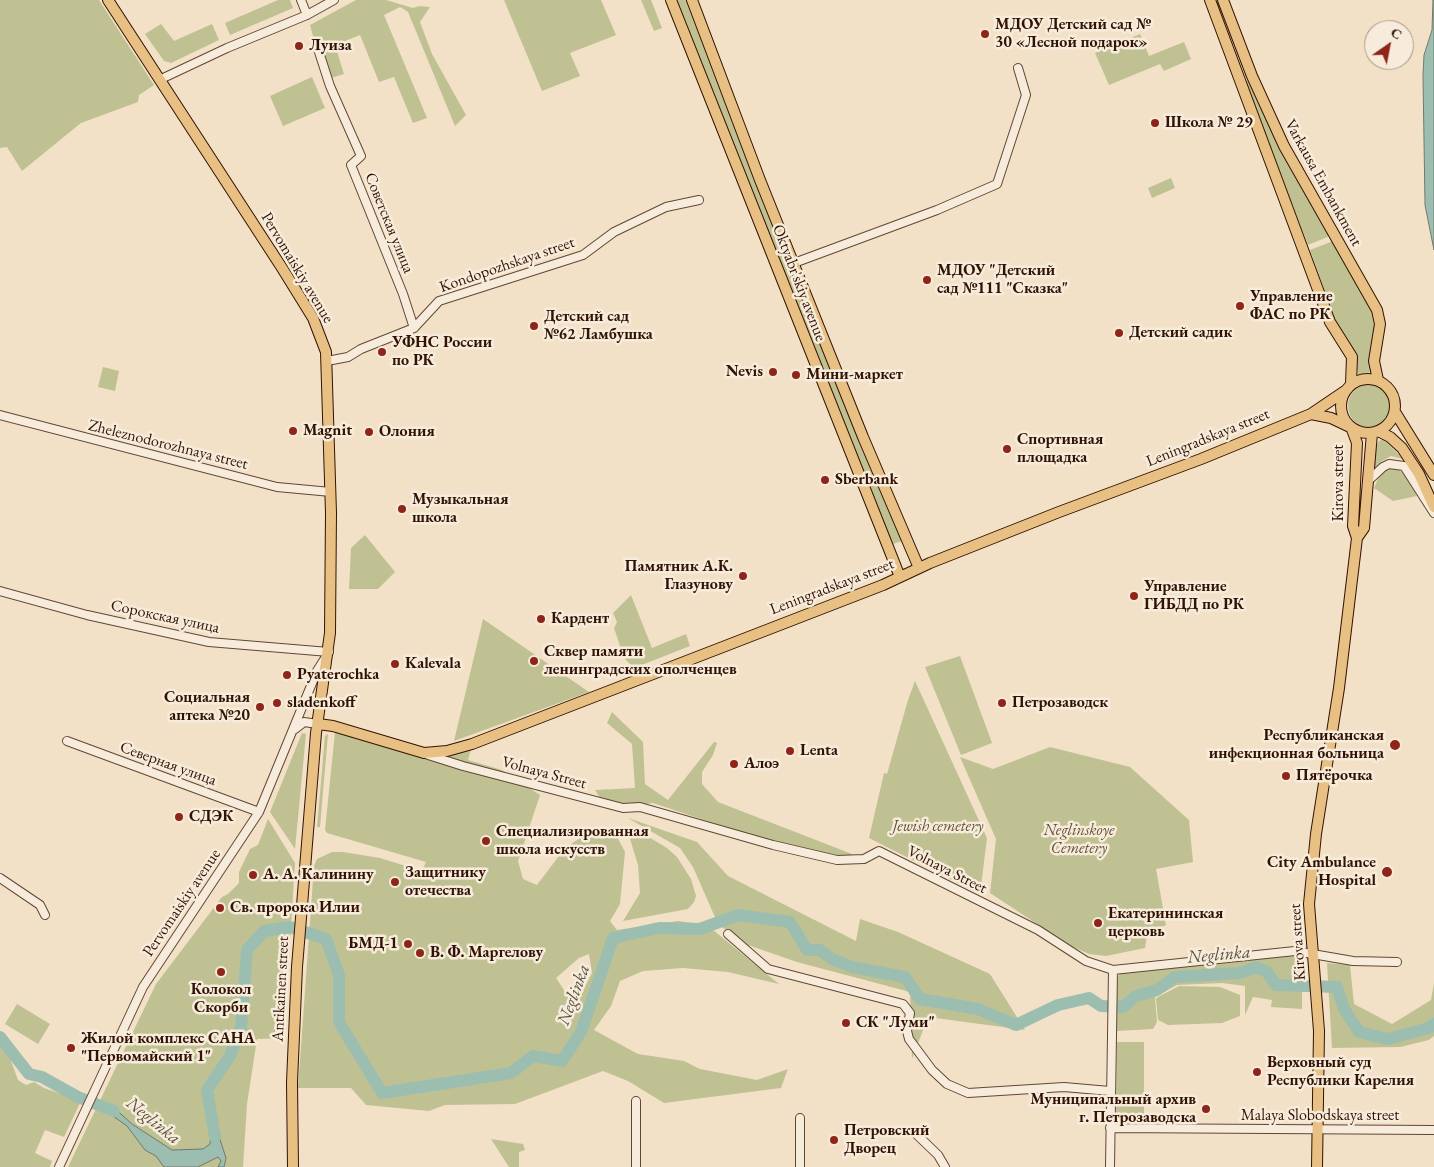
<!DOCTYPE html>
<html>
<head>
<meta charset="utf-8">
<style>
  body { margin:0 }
  #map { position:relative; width:1434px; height:1167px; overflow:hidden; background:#f2e1c7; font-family:"EB Garamond",serif }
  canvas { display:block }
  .north { position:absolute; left:1364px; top:20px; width:50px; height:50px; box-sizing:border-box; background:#f7ecdb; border:1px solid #a89585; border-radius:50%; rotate:33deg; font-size:14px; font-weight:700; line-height:20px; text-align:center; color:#321203 }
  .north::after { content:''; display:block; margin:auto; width:18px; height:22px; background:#8f2418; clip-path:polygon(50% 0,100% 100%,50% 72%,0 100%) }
</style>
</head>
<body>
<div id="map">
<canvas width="1434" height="1167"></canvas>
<div class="north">С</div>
</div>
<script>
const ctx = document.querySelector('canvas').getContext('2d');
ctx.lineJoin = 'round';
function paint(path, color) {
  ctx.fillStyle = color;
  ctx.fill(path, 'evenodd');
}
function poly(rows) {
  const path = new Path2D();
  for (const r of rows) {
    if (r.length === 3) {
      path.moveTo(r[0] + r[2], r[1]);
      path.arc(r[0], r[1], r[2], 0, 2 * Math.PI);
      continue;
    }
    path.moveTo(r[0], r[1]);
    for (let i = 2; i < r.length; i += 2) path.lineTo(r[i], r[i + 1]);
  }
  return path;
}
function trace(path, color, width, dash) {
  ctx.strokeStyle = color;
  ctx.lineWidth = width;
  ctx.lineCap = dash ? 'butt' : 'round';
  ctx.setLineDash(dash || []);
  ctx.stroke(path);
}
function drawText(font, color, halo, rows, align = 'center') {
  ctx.font = font + ' "EB Garamond",serif';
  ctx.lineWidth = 5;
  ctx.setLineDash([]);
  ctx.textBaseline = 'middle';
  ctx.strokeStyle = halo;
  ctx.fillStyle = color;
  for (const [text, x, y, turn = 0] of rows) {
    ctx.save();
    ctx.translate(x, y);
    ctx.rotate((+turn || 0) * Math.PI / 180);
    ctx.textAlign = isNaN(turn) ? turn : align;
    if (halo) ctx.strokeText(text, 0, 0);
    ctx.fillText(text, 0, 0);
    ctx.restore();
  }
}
const green = poly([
  [0,0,99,0,154,85,139,95,138,102,81,123,22,171,7,147,0,148],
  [278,0,290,0,293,8,230,35,225,23],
  [356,0,386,0,413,8,419,6,430,7,420,22,432,54,466,115,455,126,408,12,400,7,384,15,427,118,413,123,394,77,379,82,360,35,335,45,344,74,325,80,310,25],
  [504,0,601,0,616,35,570,53,580,76,542,91],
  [641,0,651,0,662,28,654,31],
  [676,0,689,0,902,541,890,545],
  [161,24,174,41,212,24,219,40,171,63,168,62,164,61,145,34],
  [1140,34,1149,56,1184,42,1191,59,1164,71,1160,64,1109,85,1095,53],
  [312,77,325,108,283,126,270,96],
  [1248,80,1278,145,1330,236,1308,245,1245,82],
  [1171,178,1175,188,1152,198,1148,188],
  [1333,241,1371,310,1375,329,1372,372,1358,374,1356,361,1337,325,1310,250],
  [103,367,119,371,115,391,98,387],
  [1370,406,22],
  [1383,439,1403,459,1391,456,1382,461,1375,468,1375,447,1379,441],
  [1389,469,1398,469,1405,475,1417,496,1393,501,1374,488,1381,472],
  [365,535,395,572,378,589,349,589,351,548],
  [631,595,652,648,686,634,690,646,634,668,624,658,614,628,617,622,613,613],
  [483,619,589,692,454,741],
  [960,656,992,743,961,755,925,667],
  [915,681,987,838,980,894,869,838,884,773,887,774,908,700],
  [612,712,643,742,645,784,668,800,714,742,717,743,713,755,702,772,702,784,718,802,852,854,850,858,805,849,731,829,653,803,624,808,601,800,595,790,635,788,632,744,607,723],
  [335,732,418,757,448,757,471,749,468,760,502,770,540,795,518,861,523,879,537,885,565,848,589,832,614,831,625,852,620,904,610,921,617,930,678,921,707,925,779,984,728,972,683,968,643,971,620,981,611,1006,594,1030,638,1054,684,1061,700,1069,757,1080,788,1069,781,1088,664,1103,628,1081,603,1071,515,1104,445,1105,429,1111,366,1105,351,1088,298,1088,314,866,317,859,332,852,343,852,380,858,422,871,426,862,327,833,325,830],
  [589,954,592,973,583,990,568,996,556,978,579,958],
  [302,733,306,734,295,849,270,812],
  [328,734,320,827,317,827,325,736],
  [1050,747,1130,767,1189,820,1193,862,1156,869,1166,925,1147,934,1145,948,1106,956,1089,954,1069,945,990,893,996,839,960,757,993,769],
  [628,818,697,842,728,876,856,941,860,919,898,932,990,974,1025,1030,928,1017,912,1059,910,992,797,962,745,944,718,924,693,867,680,848],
  [268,819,295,863,284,1038,257,1039,247,1104,243,1167,68,1167,156,984,222,897,228,894,239,883,239,872,250,849,258,845],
  [632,827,667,848,677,857,691,879,696,896,694,902,688,909,623,921,640,893,638,865,627,829],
  [1292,955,1302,960,1302,1009,1271,1007,1272,1000,1253,997,1245,1015,1245,986,1222,983,1177,985,1155,997,1157,1022,1153,1029,1117,1031,1116,983,1120,972],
  [1327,963,1350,965,1354,1004,1392,1024,1431,1000,1434,983,1434,1036,1429,1040,1400,1047,1332,1048],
  [1179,986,1220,987,1240,995,1240,1016,1222,1023,1168,1025,1158,1020,1156,998],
  [17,1004,50,1024,38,1044,5,1024],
  [0,1042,7,1050,18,1080,26,1085,34,1082,44,1088,81,1101,64,1137,45,1130,35,1153,52,1161,50,1167,0,1167],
  [1117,1042,1144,1042,1144,1120,1116,1119],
  [491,1139,523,1144,525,1150,519,1152,519,1167,509,1167]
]);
const water = poly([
  [1433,0,1434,0,1434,250,1425,205,1423,76,1424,55,1432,30,1433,0],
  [100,1101,111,1105,132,1124,172,1150,203,1149,210,1144,212,1121,215,1124,226,1158,224,1167,218,1167,221,1161,218,1157,198,1167,164,1167,156,1156,145,1150,127,1126,106,1111,97,1108,100,1101]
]);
const river = poly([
  [0,1037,29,1074,42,1077,78,1097,114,1111],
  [215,1137,207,1090,230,1056,241,1027,247,950,264,931,290,927,326,939,339,975,339,1022,382,1093,511,1073,533,1056,562,1061,581,1032,613,938,659,928,700,929,738,915,790,922,807,950,820,950,832,959,852,967,905,977,920,999,978,1009,1016,1025,1058,1005,1089,998,1101,1006,1123,1007,1136,996,1157,990,1175,977,1240,973,1256,967,1267,972,1276,985,1337,987,1344,1009,1359,1032,1388,1039,1429,1028,1434,1024]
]);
const minor = poly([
  [301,0,307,15],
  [318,49,330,86,361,156,351,165,403,294,414,328],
  [159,80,227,48,307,15,334,0],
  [794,263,937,210,997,184,1026,95,1018,68],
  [327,361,348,357,361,349,414,328,439,301,583,255,614,232,666,207,699,200],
  [0,415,277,487,331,492],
  [1369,480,1383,467,1389,464,1404,466,1434,513],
  [0,591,87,615,209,642,329,652,317,671,259,812,143,987,59,1167],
  [295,729,304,722,318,724],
  [67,741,259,812],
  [425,754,463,766,623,808,640,807,773,845,837,860,864,859,879,851,1038,930,1086,961,1113,970,1295,951,1353,961,1397,962],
  [0,878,40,905,45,915],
  [728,934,768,969,903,1004,910,1013,907,1031,909,1039,932,1070,947,1084,968,1093,1064,1087,1110,1091],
  [636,1101,636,1167],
  [800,1118,800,1167],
  [1110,1128,1434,1130],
  [913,1131,938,1155,945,1167],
  [1110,1167,1113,970]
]);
const major = poly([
  [108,0,282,268,313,318,326,352,331,513,330,633,316,733,297,967,292,1082,293,1167],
  [671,0,900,577],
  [692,0,760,180,863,437,919,568],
  [1210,0,1330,322,1352,357,1351,384],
  [1223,0,1252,76,1284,146,1377,310,1380,324,1374,361,1378,380],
  [1368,406,27],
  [1395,412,1434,475],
  [1311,414,1331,418,1350,427],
  [1378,431,1390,437,1402,448,1419,474,1434,507],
  [1357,538,1364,528,1372,433],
  [318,724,333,726,424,753,447,751,472,744,883,585,930,563,1059,512,1201,459,1311,414,1345,391],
  [1317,1167,1319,1031,1309,904,1316,834,1339,688,1357,538,1353,526,1357,443,1351,427]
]);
const markers = [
  [985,34,5,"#8f2418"],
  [299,46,5,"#8f2418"],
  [1155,123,5,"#8f2418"],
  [927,280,5,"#8f2418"],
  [1240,306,5,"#8f2418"],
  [534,326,5,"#8f2418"],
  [1119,333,5,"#8f2418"],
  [382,352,5,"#8f2418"],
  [773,372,5,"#8f2418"],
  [796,375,5,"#8f2418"],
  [293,431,5,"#8f2418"],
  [369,432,5,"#8f2418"],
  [1007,449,5,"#8f2418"],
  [825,480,5,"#8f2418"],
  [402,509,5,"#8f2418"],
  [743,576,5,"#8f2418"],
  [1134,596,5,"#8f2418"],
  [541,619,5,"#8f2418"],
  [534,661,5,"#8f2418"],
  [395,664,5,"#8f2418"],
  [287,675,5,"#8f2418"],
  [277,703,5,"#8f2418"],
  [1002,703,5,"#8f2418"],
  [260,707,5,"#8f2418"],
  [1395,745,6,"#8f2418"],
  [790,751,5,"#8f2418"],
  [734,764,5,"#8f2418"],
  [1286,776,5,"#8f2418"],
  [179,817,5,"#8f2418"],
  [486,841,5,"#8f2418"],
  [1387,872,6,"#8f2418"],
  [253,875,5,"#8f2418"],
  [395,882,5,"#8f2418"],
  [220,908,5,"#8f2418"],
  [1098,923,5,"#8f2418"],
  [408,944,5,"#8f2418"],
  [420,953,5,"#8f2418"],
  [221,972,5,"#8f2418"],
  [846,1023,5,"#8f2418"],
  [71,1048,5,"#8f2418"],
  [1257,1072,5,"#8f2418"],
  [1206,1109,5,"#8f2418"],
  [834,1140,5,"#8f2418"]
];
const poiNames = [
  ["МДОУ Детский сад №",995,25],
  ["30 «Лесной подарок»",995,43],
  ["Луиза",309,46],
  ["Школа № 29",1165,123],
  ["МДОУ \"Детский",937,271],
  ["сад №111 \"Сказка\"",937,289],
  ["Управление",1250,297],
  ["ФАС по РК",1250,315],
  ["Детский сад",544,317],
  ["№62 Ламбушка",544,335],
  ["Детский садик",1129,333],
  ["УФНС России",392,343],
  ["по РК",392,361],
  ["Nevis",763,372,"right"],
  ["Мини-маркет",806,375],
  ["Magnit",303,431],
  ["Олония",379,432],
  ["Спортивная",1017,440],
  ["площадка",1017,458],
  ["Sberbank",835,480],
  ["Музыкальная",412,500],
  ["школа",412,518],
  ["Памятник А.К.",733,567,"right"],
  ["Глазунову",733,585,"right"],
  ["Управление",1144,587],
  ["ГИБДД по РК",1144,605],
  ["Кардент",551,619],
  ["Сквер памяти",544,652],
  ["ленинградских ополченцев",544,670],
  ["Kalevala",405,664],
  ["Pyaterochka",297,675],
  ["Социальная",250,698,"right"],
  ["аптека №20",250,716,"right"],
  ["sladenkoff",287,703],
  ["Петрозаводск",1012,703],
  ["Республиканская",1384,736,"right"],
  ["инфекционная больница",1384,754,"right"],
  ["Lenta",800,751],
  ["Алоэ",744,764],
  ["Пятёрочка",1296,776],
  ["СДЭК",189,817],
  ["Специализированная",496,832],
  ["школа искусств",496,850],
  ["City Ambulance",1376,863,"right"],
  ["Hospital",1376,881,"right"],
  ["Защитнику",405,873],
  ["отечества",405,891],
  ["А. А. Калинину",263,875],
  ["Св. пророка Илии",230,908],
  ["Екатерининская",1108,914],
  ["церковь",1108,932],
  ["БМД-1",398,944,"right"],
  ["В. Ф. Маргелову",430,953],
  ["Колокол",221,990,"center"],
  ["Скорби",221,1008,"center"],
  ["СК \"Луми\"",856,1023],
  ["Жилой комплекс САНА",81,1039],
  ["\"Первомайский 1\"",81,1057],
  ["Верховный суд",1267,1063],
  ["Республики Карелия",1267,1081],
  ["Муниципальный архив",1196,1100,"right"],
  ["г. Петрозаводска",1196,1118,"right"],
  ["Петровский",844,1131],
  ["Дворец",844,1149]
];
const streetNames = [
  ["Varkausa Embankment",1323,183,61],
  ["Советская улица",389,223,68],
  ["Kondopozhskaya street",507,265,-19],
  ["Pervomaiskiy avenue",297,268,59],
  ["Oktyabr'skiy avenue",799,283,69],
  ["Leningradskaya street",1208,438,-22],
  ["Zheleznodorozhnaya street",168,445,14],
  ["Kirova street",1339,483,-90],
  ["Leningradskaya street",832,587,-21],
  ["Сорокская улица",165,617,12],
  ["Северная улица",168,764,20],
  ["Volnaya Street",544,773,15],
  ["Volnaya Street",947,870,27],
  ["Pervomaiskiy avenue",182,903,-56],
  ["Kirova street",1298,942,-94],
  ["Antikainen street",281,989,-87],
  ["Malaya Slobodskaya street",1320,1116]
];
const parkNames = [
  ["Jewish cemetery",938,827],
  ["Neglinskoye",1079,831],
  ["Cemetery",1079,849]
];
const waterNames = [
  ["Neglinka",1219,955,-5],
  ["Neglinka",574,995,-70],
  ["Neglinka",153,1121,39]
];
paint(green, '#bfc192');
paint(water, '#9cbeb1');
trace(water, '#72796b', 1);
trace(river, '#9cbeb1', 12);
trace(minor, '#624634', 10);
trace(major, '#321203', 12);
trace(minor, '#f7ecdb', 8);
trace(major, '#e9c084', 10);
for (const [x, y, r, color] of markers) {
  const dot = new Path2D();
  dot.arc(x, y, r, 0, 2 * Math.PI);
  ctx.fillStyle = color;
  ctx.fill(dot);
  trace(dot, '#f7ecdb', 2);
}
drawText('bold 16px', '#321203', '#f7ecdb', poiNames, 'left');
drawText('16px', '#321203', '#f7ecdb', streetNames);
drawText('italic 16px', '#634f35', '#f7ecdb', parkNames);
drawText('italic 18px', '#574e40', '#f7ecdb', waterNames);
</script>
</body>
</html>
